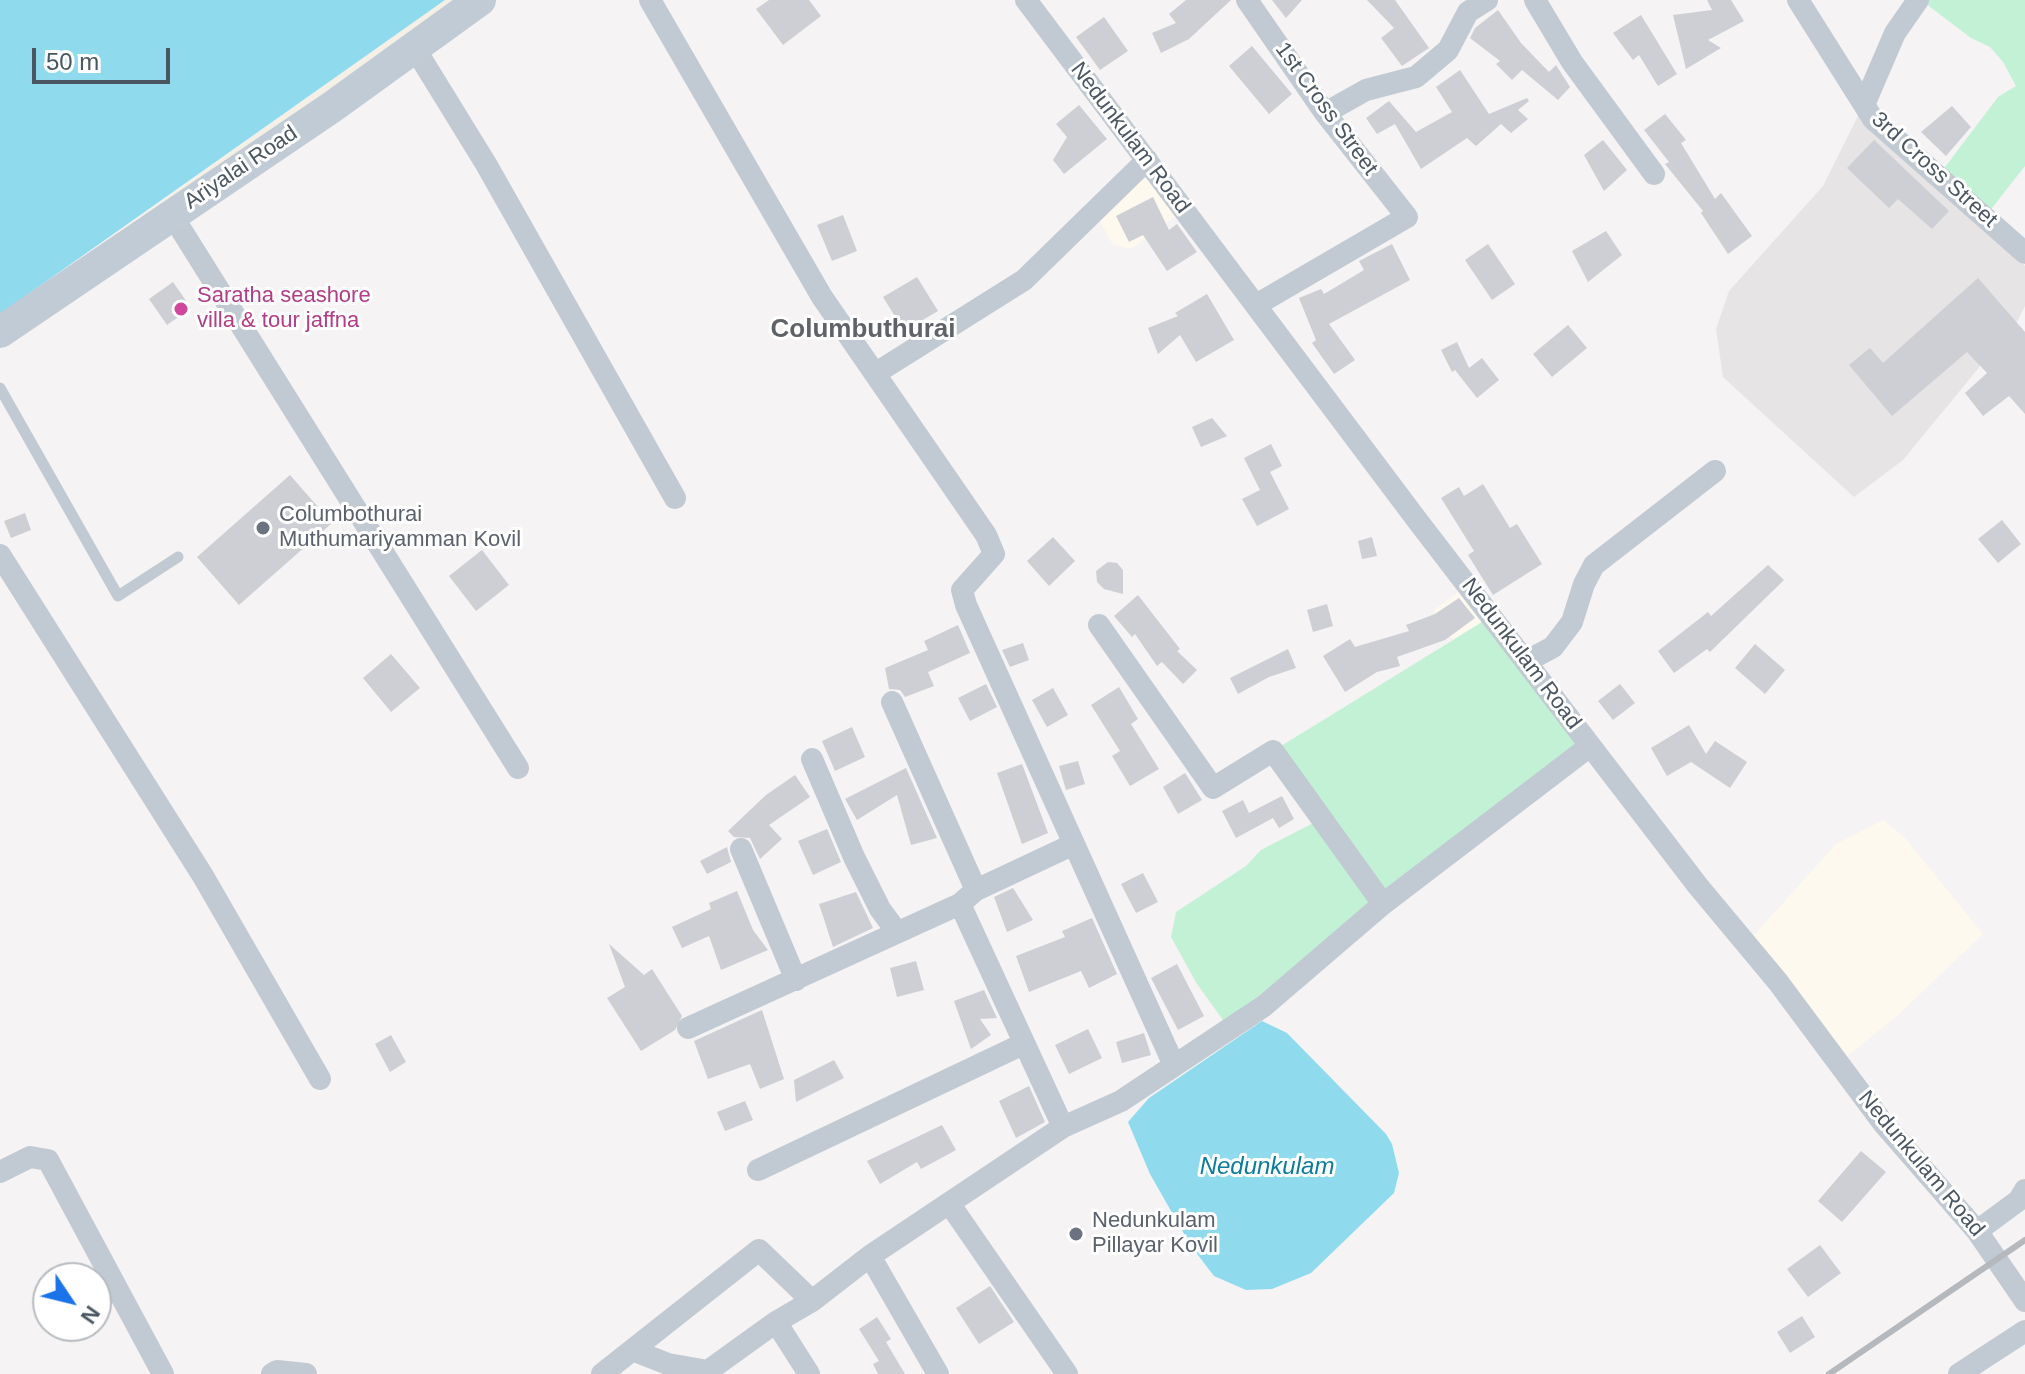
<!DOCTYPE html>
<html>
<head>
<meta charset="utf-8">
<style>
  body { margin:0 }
  #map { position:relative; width:2025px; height:1374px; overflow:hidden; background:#f5f3f3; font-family:Arial,sans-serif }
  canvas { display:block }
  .north { position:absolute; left:32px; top:1262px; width:80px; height:80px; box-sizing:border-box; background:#fff; border:2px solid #b7bbc0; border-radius:50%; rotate:125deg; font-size:22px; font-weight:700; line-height:32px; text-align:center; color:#4a5661 }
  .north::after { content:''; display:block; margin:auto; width:28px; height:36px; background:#1a73e8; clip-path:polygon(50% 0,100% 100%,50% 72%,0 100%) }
  .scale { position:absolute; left:32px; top:48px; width:138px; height:36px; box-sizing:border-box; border:4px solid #4a5661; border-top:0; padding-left:10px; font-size:24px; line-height:28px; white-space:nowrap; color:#4a5661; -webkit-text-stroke:6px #fff; paint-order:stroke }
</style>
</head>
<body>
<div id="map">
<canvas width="2025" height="1374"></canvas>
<div class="north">N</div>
<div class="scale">50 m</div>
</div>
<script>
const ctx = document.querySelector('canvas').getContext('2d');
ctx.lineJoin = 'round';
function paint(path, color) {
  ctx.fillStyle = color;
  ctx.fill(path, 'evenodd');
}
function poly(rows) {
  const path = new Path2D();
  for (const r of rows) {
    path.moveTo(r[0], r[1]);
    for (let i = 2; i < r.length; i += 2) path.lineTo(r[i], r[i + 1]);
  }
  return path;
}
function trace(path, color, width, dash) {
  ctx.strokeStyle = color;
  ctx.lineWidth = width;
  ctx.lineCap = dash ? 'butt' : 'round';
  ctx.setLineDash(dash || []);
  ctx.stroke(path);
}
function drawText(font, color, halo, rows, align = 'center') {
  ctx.font = font + ' Arial,sans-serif';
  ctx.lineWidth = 6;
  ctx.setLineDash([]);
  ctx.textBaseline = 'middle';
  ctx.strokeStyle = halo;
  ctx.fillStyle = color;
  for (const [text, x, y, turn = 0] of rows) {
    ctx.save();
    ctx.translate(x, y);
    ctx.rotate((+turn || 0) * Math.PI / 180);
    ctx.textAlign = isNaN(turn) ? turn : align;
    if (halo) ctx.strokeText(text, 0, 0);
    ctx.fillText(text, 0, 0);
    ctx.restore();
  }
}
const commercial = poly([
  [1147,160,1184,210,1131,249,1113,245,1096,214],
  [1468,585,1492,616,1453,639,1440,626,1434,610],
  [1883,820,1905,838,1983,934,1898,1015,1839,1063,1747,943,1836,844]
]);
const education = poly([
  [1859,114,2025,266,2025,306,2018,320,1903,460,1854,497,1723,377,1716,329,1729,291,1823,186]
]);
const green = poly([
  [1921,0,2025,0,2025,166,1985,217,1939,175,1998,97,2016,86,2003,62,1990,47,1971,38],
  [1492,616,1590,746,1228,1027,1197,984,1171,937,1176,912,1246,866,1261,850,1319,820,1273,751]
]);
const sand = poly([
  [445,0,468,0,83,257]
]);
const water = poly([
  [0,0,445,0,0,314],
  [1262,1021,1287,1033,1386,1134,1392,1144,1399,1173,1394,1193,1311,1273,1272,1289,1246,1290,1214,1276,1191,1246,1150,1174,1128,1122,1149,1098]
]);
const building = poly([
  [769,0,809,0,821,16,783,45,756,9],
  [1186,0,1231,0,1189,39,1161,53,1152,33,1176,23,1169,14],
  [1272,0,1302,0,1286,18],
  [1367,0,1395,0,1429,48,1402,66,1381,38,1394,28],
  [1707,0,1731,0,1744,21,1708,40,1721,48,1686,69,1673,15,1712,10],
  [1498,10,1521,43,1549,72,1556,65,1570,87,1558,100,1522,70,1512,80,1496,64,1500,61,1470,38,1475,28],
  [1641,15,1677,74,1658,86,1639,55,1633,60,1613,33],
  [1104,17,1128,51,1100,70,1076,37],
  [1252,46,1292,94,1269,114,1229,66],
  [1460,70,1489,114,1527,98,1529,101,1518,110,1528,119,1511,133,1501,124,1476,146,1467,138,1421,169,1395,124,1377,134,1366,118,1389,101,1416,132,1452,112,1436,87],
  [1079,105,1107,139,1064,174,1053,160,1067,137,1056,124],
  [1952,106,1971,127,1946,156,1921,132],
  [1665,114,1686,140,1681,143,1715,199,1721,193,1752,236,1728,254,1701,213,1703,211,1665,164,1669,162,1644,130],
  [1603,140,1627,170,1604,191,1584,155],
  [1874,140,1949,211,1932,229,1898,199,1889,208,1847,168],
  [1153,197,1169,230,1177,224,1197,252,1167,271,1143,235,1129,242,1116,216],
  [843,215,857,251,832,261,817,225],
  [1606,231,1622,255,1588,282,1572,251],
  [1392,244,1410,280,1329,324,1355,360,1334,374,1312,343,1316,340,1299,298,1321,289,1324,294,1364,270,1359,261],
  [1488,244,1515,284,1492,300,1465,260],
  [917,277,938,311,904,331,883,297],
  [1978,278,2025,332,2025,414,2009,396,1983,416,1965,393,1987,373,1967,352,1892,416,1849,365,1870,348,1883,363],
  [173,282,191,308,167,325,149,299],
  [1207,294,1234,340,1196,362,1180,335,1158,354,1148,328,1178,316,1175,313],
  [1568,325,1587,348,1552,377,1533,354],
  [1457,342,1469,368,1482,358,1499,380,1477,398,1455,370,1452,372,1441,350],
  [1212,418,1227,436,1201,447,1192,427],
  [1271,444,1282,466,1270,472,1289,509,1257,526,1242,499,1260,490,1244,458],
  [290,475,332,523,239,605,197,557],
  [1483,484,1510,528,1517,524,1542,564,1493,595,1468,555,1474,551,1441,498,1459,487,1464,496],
  [25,513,31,530,11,538,4,521],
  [2002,520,2021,544,1998,563,1978,539],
  [1053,537,1075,561,1049,586,1027,561],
  [1372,537,1377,556,1362,559,1358,541],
  [482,550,509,585,476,611,449,576],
  [1108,562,1117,563,1123,570,1123,594,1104,589,1097,582,1096,571],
  [1768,565,1784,580,1710,652,1707,649,1674,673,1658,651,1708,612,1711,616],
  [1138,595,1180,649,1177,651,1197,670,1183,684,1162,662,1157,666,1135,634,1132,637,1114,616],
  [1459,598,1475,618,1445,640,1397,657,1400,666,1377,672,1345,692,1323,656,1350,639,1355,647,1409,631,1406,625,1435,614],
  [1327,604,1333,626,1313,632,1307,610],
  [958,625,970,653,928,672,934,686,905,697,900,690,889,689,885,668,928,650,924,641],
  [1023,643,1029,660,1010,667,1002,650],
  [1755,644,1785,670,1765,694,1735,668],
  [1288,649,1296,668,1269,677,1238,694,1230,678],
  [391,654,420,688,391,712,363,678],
  [986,684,997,707,970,721,958,698],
  [1620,684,1635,703,1613,720,1598,701],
  [1119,687,1138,719,1131,724,1159,769,1130,786,1112,756,1120,751,1091,705],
  [1053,688,1068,715,1047,727,1032,700],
  [1689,725,1706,754,1715,741,1747,762,1730,788,1691,762,1667,776,1651,748],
  [852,727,865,757,835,771,822,741],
  [1078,761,1085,784,1066,790,1059,766],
  [1022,764,1048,833,1022,844,997,773],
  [906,768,937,838,911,845,897,795,857,820,845,799],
  [1185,773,1202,800,1178,814,1163,787],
  [795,775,810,797,769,825,782,839,760,859,750,838,734,837,728,831,766,795],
  [1282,796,1294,819,1279,828,1273,818,1236,838,1222,811,1243,800,1249,813],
  [827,829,841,862,813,875,798,841],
  [727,847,731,862,707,874,700,861],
  [1143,873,1158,902,1136,913,1121,884],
  [1013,888,1033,920,1007,932,994,897],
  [737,891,753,930,768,950,721,970,709,936,682,948,672,927,711,909,709,903],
  [856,892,873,928,833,947,819,904],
  [1092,918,1117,974,1089,988,1081,971,1029,992,1016,956,1065,937,1062,931],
  [609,944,644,975,652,969,682,1016,675,1030,641,1051,607,998,625,987],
  [916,961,924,990,897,997,890,968],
  [1177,964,1204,1016,1178,1030,1151,978],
  [984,990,997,1018,980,1019,991,1035,971,1049,954,1001],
  [762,1010,784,1079,760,1089,750,1064,708,1079,694,1041],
  [1088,1029,1102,1058,1069,1074,1055,1045],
  [1144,1033,1151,1055,1122,1063,1116,1042],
  [391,1035,406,1062,390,1072,375,1044],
  [834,1060,844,1078,796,1102,794,1080],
  [1029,1086,1045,1122,1016,1138,999,1101],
  [745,1101,753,1120,725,1131,717,1112],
  [942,1125,956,1150,921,1169,917,1162,880,1184,867,1161],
  [1861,1151,1886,1172,1842,1222,1818,1201],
  [1820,1245,1841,1273,1808,1297,1787,1269],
  [990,1286,1014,1322,979,1344,956,1308],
  [1802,1316,1815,1337,1790,1353,1777,1332],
  [877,1317,891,1339,886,1342,905,1374,878,1374,873,1364,879,1361,859,1329]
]);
const lane = poly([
  [0,388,118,596,178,557]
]);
const street = poly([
  [650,0,822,297,986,535,994,554,962,590,966,605,1173,1063],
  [1026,0,1417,520,1698,886,1778,982,1883,1123,1977,1231,2025,1301],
  [1247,0,1325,113,1407,217,1256,305],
  [1535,0,1572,62,1654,174],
  [1798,0,1873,119,2025,253],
  [414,47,486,164,675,498],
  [1864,105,1895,33,1918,0],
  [1325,113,1366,90,1416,77,1448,50,1468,12,1487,0],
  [172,215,518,768],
  [876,373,1024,280,1147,160],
  [0,555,203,876,320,1079],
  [1099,625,1213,788,1273,751,1383,904],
  [1527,661,1553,647,1572,622,1584,584,1594,565,1715,471],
  [892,702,976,890],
  [812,759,854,857,880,909,897,932],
  [741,849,796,980],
  [688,1028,960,904],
  [1063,1127,960,904,976,890,1074,844],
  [758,1170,1023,1044],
  [0,1172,30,1157,48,1160,163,1374],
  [949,1203,1067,1374],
  [1977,1231,2019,1200,2025,1190],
  [870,1256,938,1374],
  [632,1350,668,1364,708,1371,776,1322],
  [272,1374,277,1371,306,1374],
  [602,1374,759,1250,812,1301,870,1256,1063,1127,1121,1101,1264,1006,1383,904,1590,746],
  [809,1374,776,1322,812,1301],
  [1959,1374,2025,1331]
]);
const secondary = poly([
  [0,332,332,107,480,0]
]);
const rail = poly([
  [1829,1374,2025,1240]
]);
const markers = [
  [181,309,8,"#d1479c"],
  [263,528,8,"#6b7280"],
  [1076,1234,8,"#6b7280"]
];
const streetNames = [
  ["1st Cross Street",1326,109,54],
  ["Nedunkulam Road",1130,138,53],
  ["Ariyalai Road",241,168,-34],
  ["3rd Cross Street",1934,170,42],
  ["Nedunkulam Road",1521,654,53],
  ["Nedunkulam Road",1921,1164,50]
];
const hotelNames = [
  ["Saratha seashore",197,296],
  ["villa & tour jaffna",197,321]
];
const worshipNames = [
  ["Columbothurai",279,515],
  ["Muthumariyamman Kovil",279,540],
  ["Nedunkulam",1092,1221],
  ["Pillayar Kovil",1092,1246]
];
const waterNames = [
  ["Nedunkulam",1267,1167]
];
const quarterNames = [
  ["Columbuthurai",863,330]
];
paint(commercial, '#fdf9ef');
paint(education, '#e6e4e5');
paint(green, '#c3f1d5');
paint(sand, '#f5f0e5');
paint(water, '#90daee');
paint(building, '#cdcfd5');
trace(lane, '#c1cad2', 11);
trace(street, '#c1cad2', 22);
trace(secondary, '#c1cbd6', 32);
trace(rail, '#b5b8bd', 6);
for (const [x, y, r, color] of markers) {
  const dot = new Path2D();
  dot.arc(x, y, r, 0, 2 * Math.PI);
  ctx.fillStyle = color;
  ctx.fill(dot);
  trace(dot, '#fff', 3);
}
drawText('22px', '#4a5661', '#fff', streetNames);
drawText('22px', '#b23c85', '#fff', hotelNames, 'left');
drawText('22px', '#5b616d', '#fff', worshipNames, 'left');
drawText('italic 24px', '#0c7c9b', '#fff', waterNames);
drawText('bold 26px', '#5f6368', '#fff', quarterNames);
</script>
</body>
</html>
